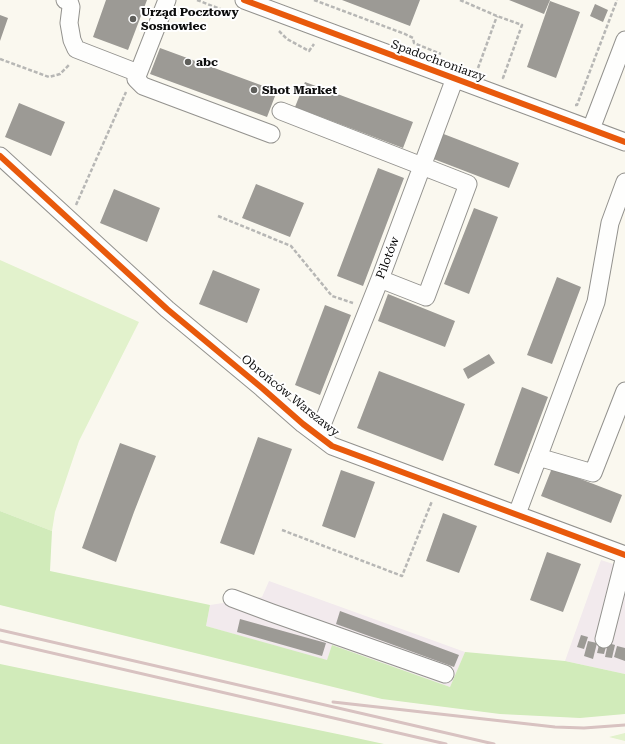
<!DOCTYPE html>
<html>
<head>
<meta charset="utf-8">
<style>
  body { margin:0 }
  canvas { display:block; background:#faf8ef }
</style>
</head>
<body>
<canvas width="625" height="744"></canvas>
<script>
const ctx = document.querySelector('canvas').getContext('2d');
ctx.lineJoin = 'round';
function paint(path, color) {
  ctx.fillStyle = color;
  ctx.fill(path, 'evenodd');
}
function poly(rows) {
  const path = new Path2D();
  for (const r of rows) {
    path.moveTo(r[0], r[1]);
    for (let i = 2; i < r.length; i += 2) path.lineTo(r[i], r[i + 1]);
  }
  return path;
}
function trace(path, color, width, dash) {
  ctx.strokeStyle = color;
  ctx.lineWidth = width;
  ctx.lineCap = dash ? 'butt' : 'round';
  ctx.setLineDash(dash || []);
  ctx.stroke(path);
}
function drawText(font, color, halo, rows, align = 'center') {
  ctx.font = font + ' "Roboto Serif",serif';
  ctx.lineWidth = 4;
  ctx.setLineDash([]);
  ctx.textBaseline = 'middle';
  ctx.strokeStyle = halo;
  ctx.fillStyle = color;
  for (const [text, x, y, turn = 0] of rows) {
    ctx.save();
    ctx.translate(x, y);
    ctx.rotate((+turn || 0) * Math.PI / 180);
    ctx.textAlign = isNaN(turn) ? turn : align;
    if (halo) ctx.strokeText(text, 0, 0);
    ctx.fillText(text, 0, 0);
    ctx.restore();
  }
}
const industrial = poly([
  [601,560,625,568,625,674,565,661],
  [269,581,465,652,450,687,332,645,327,661,206,626,210,605,262,597]
]);
const green = poly([
  [0,260,139,322,79,441,55,512,52,531,0,511],
  [625,733,625,741,609,737]
]);
const forest = poly([
  [0,511,52,531,50,571,210,605,206,626,327,660,332,645,450,687,465,652,565,661,625,674,625,714,580,718,500,714,382,699,0,605],
  [0,664,347,736,384,744,0,744]
]);
const building = poly([
  [106,0,147,0,128,50,93,37],
  [342,0,420,0,410,26],
  [509,0,550,0,544,14],
  [550,1,580,12,556,78,527,67],
  [595,4,608,10,603,22,590,16],
  [0,15,8,18,0,41],
  [160,48,277,91,267,117,150,74],
  [305,82,413,122,403,148,295,107],
  [19,103,65,122,51,156,5,137],
  [441,133,519,163,509,188,431,158],
  [378,168,404,178,363,286,337,276],
  [256,184,304,203,290,237,242,218],
  [114,189,160,208,147,242,100,223],
  [474,208,498,217,469,294,444,284],
  [213,270,260,289,247,323,199,304],
  [557,277,581,287,552,364,527,355],
  [388,294,455,321,445,347,378,321],
  [325,305,351,315,320,395,295,385],
  [489,354,495,363,468,379,463,369],
  [379,371,465,404,443,461,357,428],
  [522,387,548,397,519,474,494,465],
  [258,437,292,449,254,555,220,543],
  [120,443,156,456,134,512,116,562,82,548],
  [552,468,622,495,611,523,541,496],
  [341,470,375,482,355,538,322,526],
  [443,513,477,526,459,573,426,561],
  [547,552,581,564,563,612,530,600],
  [340,611,459,655,454,667,336,624],
  [240,619,326,643,322,656,237,632],
  [581,635,588,637,584,649,577,647],
  [588,641,597,643,593,659,584,656],
  [600,641,607,643,604,654,597,653],
  [608,643,615,645,612,658,605,657],
  [617,646,625,648,625,661,614,657]
]);
const path = poly([
  [197,0,233,14],
  [314,0,405,34,413,38,414,43,441,54],
  [460,0,497,16,522,25,503,78,505,79],
  [279,31,287,39,309,51,314,44],
  [0,59,49,77,60,74,70,64],
  [478,68,497,16],
  [575,105,577,105,617,0],
  [76,205,126,92],
  [218,216,291,246,332,296,353,303],
  [282,530,402,576,432,501]
]);
const minor = poly([
  [65,0,69,1,71,7,69,23,72,40,76,49,138,73],
  [167,0,136,79,143,86,271,134],
  [244,0,625,142],
  [281,111,468,184,426,297,380,279],
  [591,129,625,40],
  [0,156,167,309,262,388,303,424,332,446,625,555],
  [318,435,380,279,455,78],
  [538,457,593,473,625,391],
  [517,514,596,302,610,223,625,182],
  [232,598,272,613,445,674],
  [604,639,625,556]
]);
const rail = poly([
  [0,630,494,744],
  [0,641,446,744],
  [333,702,555,727,584,728,625,725]
]);
const cycleway = poly([
  [244,0,625,142],
  [0,156,167,309,262,388,303,424,332,446,625,555]
]);
const markers = [
  [133,19,4,"#5f5f5b"],
  [188,62,4,"#5f5f5b"],
  [254,90,4,"#5f5f5b"]
];
const poiNames = [
  ["Urząd Pocztowy",141,12],
  ["Sosnowiec",141,26],
  ["abc",196,62],
  ["Shot Market",262,90]
];
const streetNames = [
  ["Spadochroniarzy",438,61,20],
  ["Pilotów",388,258,-69],
  ["Obrońców Warszawy",290,396,39]
];
paint(industrial, '#f2eaed');
paint(green, '#e2f2cc');
paint(forest, '#d1ebba');
paint(building, '#9c9a95');
trace(minor, '#93928e', 19);
trace(path, '#b7b7b5', 2.5, [4, 2]);
trace(minor, '#fefefd', 17);
trace(rail, '#d8c2c1', 3);
trace(cycleway, '#e8590c', 6);
for (const [x, y, r, color] of markers) {
  const dot = new Path2D();
  dot.arc(x, y, r, 0, 2 * Math.PI);
  ctx.fillStyle = color;
  ctx.fill(dot);
  trace(dot, '#fff', 1.5);
}
drawText('bold 12px', '#0c0c0c', '#fff', poiNames, 'left');
drawText('12px', '#0c0c0c', '#fff', streetNames);
</script>
</body>
</html>
